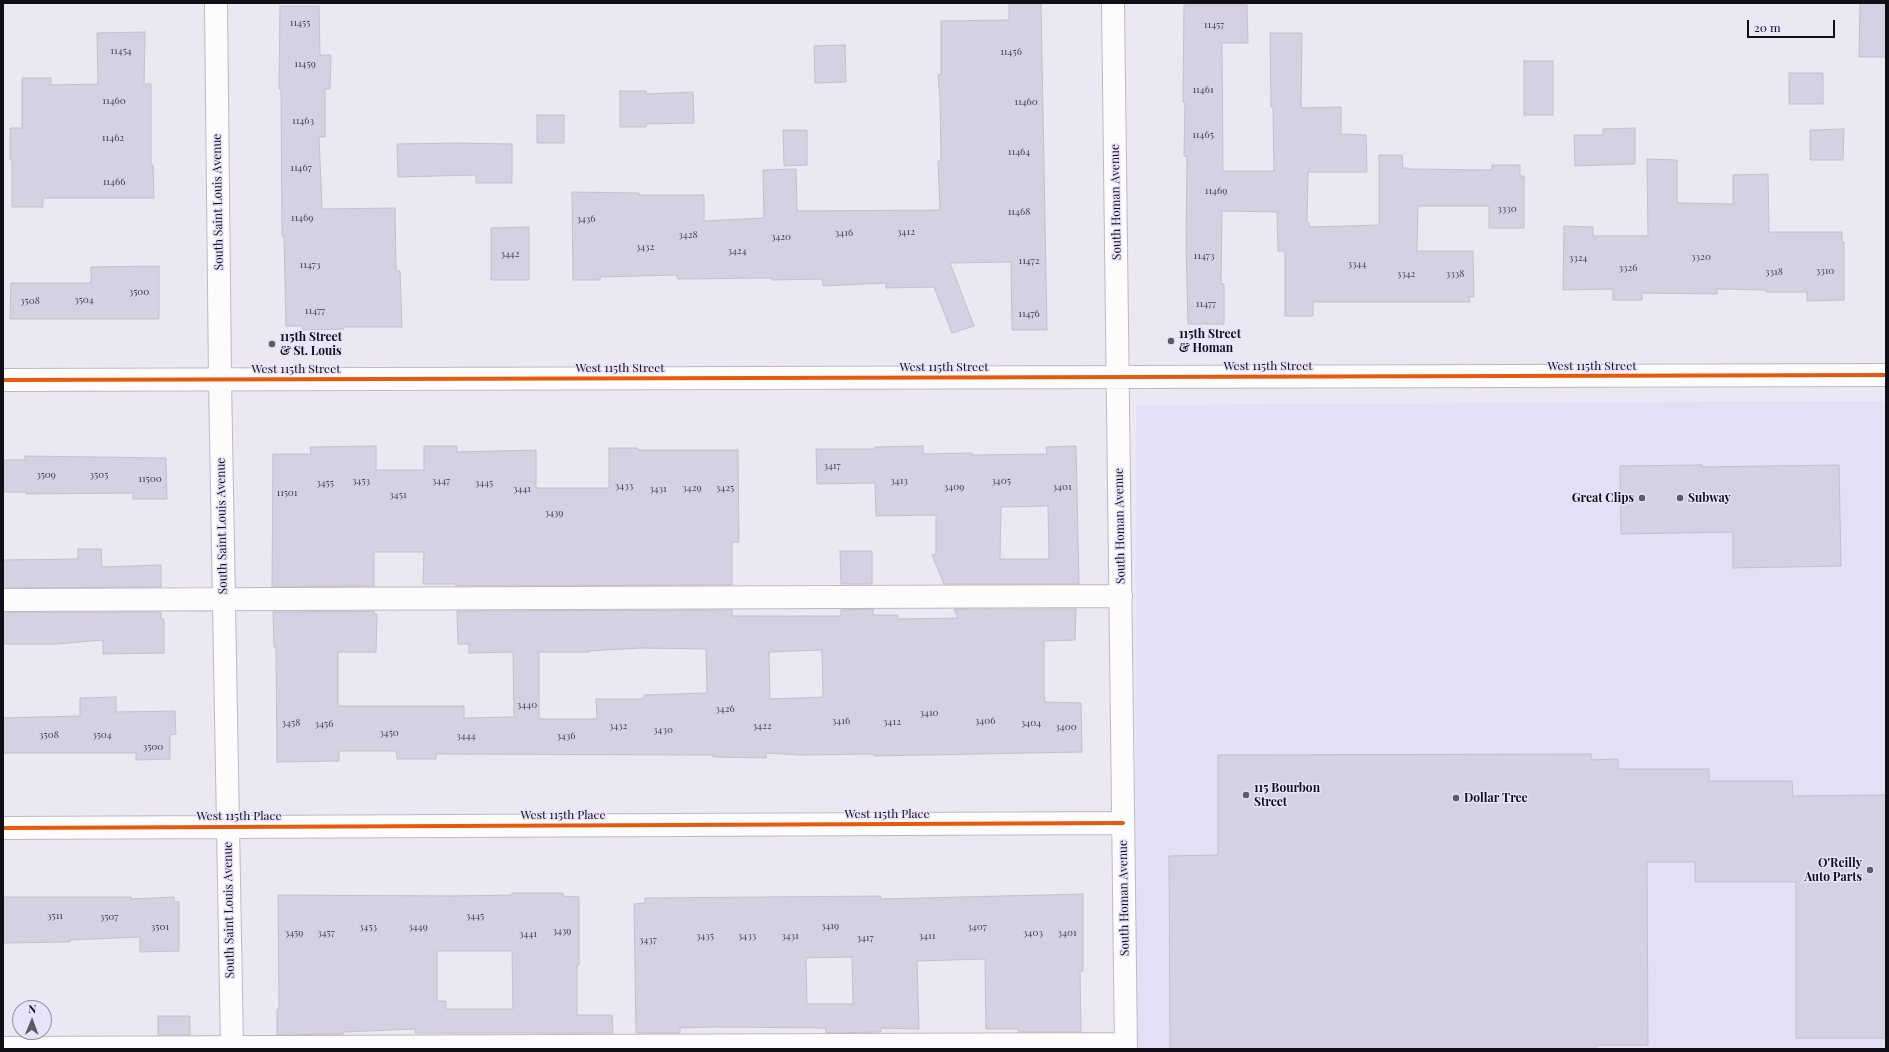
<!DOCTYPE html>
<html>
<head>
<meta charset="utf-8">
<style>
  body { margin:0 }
  #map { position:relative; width:1889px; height:1052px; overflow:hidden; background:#ebe8f4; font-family:"Playfair Display",serif }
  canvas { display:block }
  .frame { position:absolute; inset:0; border:4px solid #100e16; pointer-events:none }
  .north { position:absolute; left:12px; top:1000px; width:40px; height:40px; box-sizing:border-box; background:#e8e2fa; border:1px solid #928d9f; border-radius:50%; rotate:1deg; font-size:11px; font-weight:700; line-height:16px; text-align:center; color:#100e16 }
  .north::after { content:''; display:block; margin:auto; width:14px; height:18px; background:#5d5a64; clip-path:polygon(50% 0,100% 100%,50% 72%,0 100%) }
  .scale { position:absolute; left:1747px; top:20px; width:88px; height:18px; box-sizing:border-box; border:2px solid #100e16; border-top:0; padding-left:5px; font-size:12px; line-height:14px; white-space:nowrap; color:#100e16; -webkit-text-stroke:3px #e8e2fa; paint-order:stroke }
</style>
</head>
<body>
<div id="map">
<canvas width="1889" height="1052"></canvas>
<div class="frame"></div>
<div class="north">N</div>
<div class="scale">20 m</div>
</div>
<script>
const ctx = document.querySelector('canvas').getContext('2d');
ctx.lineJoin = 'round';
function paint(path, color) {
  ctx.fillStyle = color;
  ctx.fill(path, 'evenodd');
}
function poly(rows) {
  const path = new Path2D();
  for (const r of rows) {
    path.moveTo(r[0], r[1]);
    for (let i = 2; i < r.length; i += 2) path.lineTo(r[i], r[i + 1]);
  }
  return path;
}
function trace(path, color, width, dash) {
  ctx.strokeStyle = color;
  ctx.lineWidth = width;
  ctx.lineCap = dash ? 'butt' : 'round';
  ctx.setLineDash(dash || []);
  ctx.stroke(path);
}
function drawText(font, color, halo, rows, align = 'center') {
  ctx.font = font + ' "Playfair Display",serif';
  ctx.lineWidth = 3;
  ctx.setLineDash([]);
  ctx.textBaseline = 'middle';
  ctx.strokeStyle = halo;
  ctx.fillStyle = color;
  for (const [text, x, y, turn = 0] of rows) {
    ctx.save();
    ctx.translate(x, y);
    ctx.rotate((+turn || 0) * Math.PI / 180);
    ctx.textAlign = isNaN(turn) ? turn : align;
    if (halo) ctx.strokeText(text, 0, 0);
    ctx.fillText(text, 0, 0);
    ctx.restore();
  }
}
const built = poly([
  [1886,401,1886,1049,1135,1049,1136,405]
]);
const building = poly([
  [1009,3,1041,3,1047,330,1012,330,1011,262,950,263,974,326,952,333,934,287,886,288,886,283,823,286,822,279,772,280,772,278,678,279,677,275,600,277,600,280,573,280,572,192,639,193,639,195,704,195,704,221,764,218,763,170,796,169,797,211,940,210,938,161,941,161,940,99,938,75,941,74,941,21,1009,20,1009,3],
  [1860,3,1886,3,1886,57,1859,57,1860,3],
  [1184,5,1247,5,1248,43,1222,43,1223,171,1274,171,1273,107,1271,107,1270,33,1302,33,1301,108,1341,107,1341,134,1366,135,1367,172,1308,172,1307,222,1309,222,1309,227,1379,225,1379,155,1402,155,1403,168,1409,168,1409,169,1492,170,1492,165,1520,165,1520,176,1524,176,1524,228,1489,228,1489,206,1418,206,1417,251,1473,251,1474,297,1469,297,1470,302,1313,302,1313,316,1285,316,1285,251,1278,251,1277,212,1222,211,1221,284,1224,284,1224,324,1188,324,1186,245,1187,156,1184,156,1185,102,1183,102,1184,5],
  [280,6,319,6,320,55,331,55,330,89,325,89,325,137,319,137,322,209,395,208,396,271,400,271,402,327,344,327,344,329,303,330,302,326,286,326,284,236,282,236,281,89,279,89,280,6],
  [145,32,144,84,151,84,151,165,153,165,154,198,43,198,43,207,12,207,12,160,10,160,10,128,22,128,22,78,51,78,51,85,98,84,97,33,145,32],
  [845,45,846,82,815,83,814,46,845,45],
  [1524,61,1553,61,1553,115,1524,115,1524,61],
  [1789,73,1823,73,1823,104,1789,104,1789,73],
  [620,91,646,91,646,94,693,92,694,123,646,124,646,127,620,127,620,91],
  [537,115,564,115,564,143,537,143,537,115],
  [1635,128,1635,164,1575,166,1574,135,1603,135,1603,129,1635,128],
  [1844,129,1843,160,1810,160,1810,130,1844,129],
  [783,130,807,130,807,165,784,166,783,130],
  [457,143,512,144,512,183,476,183,476,175,398,177,397,144,457,143],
  [1647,159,1677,160,1677,203,1733,204,1733,175,1768,174,1769,232,1842,232,1842,242,1844,242,1844,300,1807,301,1807,292,1766,292,1766,290,1717,289,1717,294,1642,293,1642,300,1613,300,1613,289,1563,290,1564,226,1593,227,1593,236,1648,236,1647,159],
  [529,227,529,280,491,280,491,228,529,227],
  [159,266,159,319,10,319,11,283,91,283,91,267,159,266],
  [376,446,376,470,424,470,424,446,457,446,457,452,536,450,536,488,609,488,609,448,638,448,638,450,738,450,739,542,732,542,732,585,456,586,456,584,423,584,424,552,374,552,374,586,272,587,273,454,311,454,310,447,376,446],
  [923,446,923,454,972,453,972,455,1047,454,1046,447,1076,446,1079,584,944,584,932,555,936,554,936,515,876,516,875,483,817,484,816,449,875,449,875,447,923,446],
  [1048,506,1049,559,1000,559,1001,507,1048,506],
  [25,456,166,458,167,499,133,499,133,493,26,494,26,492,3,492,3,460,25,460,25,456],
  [1702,465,1702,467,1839,465,1841,566,1733,568,1733,532,1621,534,1620,466,1702,465],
  [78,549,101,549,102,567,161,565,161,587,3,588,3,560,78,559,78,549],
  [840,551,872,551,872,584,841,584,840,551],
  [873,609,873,615,898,615,898,619,958,618,954,609,1076,609,1075,640,1044,641,1044,693,1045,702,1081,703,1082,752,874,756,873,754,800,755,766,753,766,758,713,757,713,755,436,754,436,759,397,759,396,751,339,751,339,761,277,762,276,647,274,647,273,612,374,611,374,614,377,614,376,652,338,652,338,706,464,706,464,718,514,717,513,652,469,653,469,644,458,644,457,611,732,610,732,616,841,616,841,610,873,609],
  [641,648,706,649,707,693,644,695,644,699,596,699,597,719,539,719,539,652,589,652,589,651,641,648],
  [822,650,823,697,770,699,769,652,822,650],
  [3,612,161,612,161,619,164,619,164,653,103,654,103,640,57,644,3,644,3,612],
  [116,697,116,712,175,711,176,734,170,735,170,759,136,760,136,753,3,753,3,718,80,716,80,698,116,697],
  [1591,754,1591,760,1618,759,1618,769,1709,769,1709,781,1792,781,1793,796,1886,795,1886,1038,1796,1038,1796,882,1695,882,1695,862,1647,862,1648,1045,1596,1045,1596,1049,1170,1049,1169,856,1218,855,1218,755,1591,754],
  [512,893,563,893,563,896,579,897,579,965,577,965,577,1015,612,1015,613,1033,415,1033,415,1029,343,1032,343,1034,277,1035,277,1009,279,1009,278,895,451,896,512,895,512,893],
  [437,951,512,951,513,1009,446,1009,446,1001,437,1001,437,951],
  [1083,894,1083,971,1080,971,1081,1032,1019,1032,1018,1029,986,1029,985,959,917,961,919,1029,881,1028,881,1032,826,1033,826,1028,714,1027,680,1028,680,1033,636,1033,634,904,645,903,645,898,881,896,881,899,1083,894],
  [852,957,853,1004,807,1004,806,958,852,957],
  [3,897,131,897,131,899,174,897,174,902,179,902,179,951,140,952,140,937,70,940,70,942,3,943,3,897],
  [158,1016,190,1016,190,1035,158,1035,158,1016]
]);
const minor = poly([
  [216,3,220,380,232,1049],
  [1113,3,1126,1049],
  [3,380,1886,375],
  [3,600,1121,596],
  [3,828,1123,823],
  [3,1048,1126,1044]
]);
const cycleway = poly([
  [3,380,1886,375],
  [3,828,1123,823]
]);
const markers = [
  [1171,341,4,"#5d5a64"],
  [272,344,4,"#5d5a64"],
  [1642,498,4,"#5d5a64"],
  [1680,498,4,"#5d5a64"],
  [1246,795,4,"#5d5a64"],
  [1456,798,4,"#5d5a64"],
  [1870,870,4,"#5d5a64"]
];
const numberNames = [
  ["11455",300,23],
  ["11457",1214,25],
  ["11454",121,51],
  ["11456",1011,52],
  ["11459",305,64],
  ["11461",1203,90],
  ["11460",114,101],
  ["11460",1026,102],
  ["11463",303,121],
  ["11465",1203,135],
  ["11462",113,138],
  ["11464",1019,152],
  ["11467",301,168],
  ["11466",114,182],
  ["11469",1216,191],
  ["3330",1507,209],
  ["11468",1019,212],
  ["11469",302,218],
  ["3436",586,219],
  ["3412",906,232],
  ["3416",844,233],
  ["3428",688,235],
  ["3420",781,237],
  ["3432",645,247],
  ["3424",737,251],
  ["3442",510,254],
  ["11473",1204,256],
  ["3320",1701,257],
  ["3324",1578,258],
  ["11472",1029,261],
  ["3344",1357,264],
  ["11473",310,265],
  ["3326",1628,268],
  ["3310",1825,271],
  ["3318",1774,272],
  ["3342",1406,274],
  ["3338",1455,274],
  ["3500",139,292],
  ["3504",84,300],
  ["3508",30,301],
  ["11477",1206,304],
  ["11477",315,311],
  ["11476",1029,314],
  ["3417",832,466],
  ["3509",46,475],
  ["3505",99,475],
  ["11500",150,479],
  ["3453",361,481],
  ["3447",441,481],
  ["3413",899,481],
  ["3405",1001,481],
  ["3455",325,483],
  ["3445",484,483],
  ["3433",624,486],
  ["3409",954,487],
  ["3401",1062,487],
  ["3429",692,488],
  ["3425",725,488],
  ["3441",522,489],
  ["3431",658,489],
  ["11501",287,493],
  ["3451",398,495],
  ["3439",554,513],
  ["3440",527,705],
  ["3426",725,709],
  ["3410",929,713],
  ["3416",841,721],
  ["3406",985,721],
  ["3412",892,722],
  ["3458",291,723],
  ["3404",1031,723],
  ["3456",324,724],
  ["3432",618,726],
  ["3422",762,726],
  ["3400",1066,727],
  ["3430",663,730],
  ["3450",389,733],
  ["3508",49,735],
  ["3504",102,735],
  ["3444",466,736],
  ["3436",566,736],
  ["3500",153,747],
  ["3511",55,916],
  ["3445",475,916],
  ["3507",109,917],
  ["3419",830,926],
  ["3501",160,927],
  ["3453",368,927],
  ["3449",418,927],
  ["3407",977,927],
  ["3439",562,931],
  ["3459",294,933],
  ["3457",326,933],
  ["3403",1033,933],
  ["3401",1067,933],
  ["3441",528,934],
  ["3435",705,936],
  ["3433",747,936],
  ["3431",790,936],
  ["3411",927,936],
  ["3417",865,938],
  ["3437",648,940]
];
const streetNames = [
  ["South Saint Louis Avenue",218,202,-91],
  ["South Homan Avenue",1116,202,-91],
  ["West 115th Street",1268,366],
  ["West 115th Street",1592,366],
  ["West 115th Street",944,367],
  ["West 115th Street",620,368],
  ["West 115th Street",296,369],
  ["South Saint Louis Avenue",222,526,-91],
  ["South Homan Avenue",1120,526,-91],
  ["West 115th Place",887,814],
  ["West 115th Place",563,815],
  ["West 115th Place",239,816],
  ["South Homan Avenue",1124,898,-91],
  ["South Saint Louis Avenue",229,910,-91]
];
const poiNames = [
  ["115th Street",1179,334],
  ["& Homan",1179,348],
  ["115th Street",280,337],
  ["& St. Louis",280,351],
  ["Great Clips",1634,498,"right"],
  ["Subway",1688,498],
  ["115 Bourbon",1254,788],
  ["Street",1254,802],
  ["Dollar Tree",1464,798],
  ["O'Reilly",1862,863,"right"],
  ["Auto Parts",1862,877,"right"]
];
paint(built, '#e5dff6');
paint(building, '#d5d0e2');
trace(building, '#c2c0ca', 1);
trace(minor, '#bcb9c3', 24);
trace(minor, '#fcfcfd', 22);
trace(cycleway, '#e8590c', 4);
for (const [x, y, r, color] of markers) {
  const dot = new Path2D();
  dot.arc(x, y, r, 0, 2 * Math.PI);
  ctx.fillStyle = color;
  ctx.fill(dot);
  trace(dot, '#e8e2fa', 1.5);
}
drawText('10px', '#43404b', null, numberNames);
drawText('12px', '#100e16', '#e8e2fa', streetNames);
drawText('bold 12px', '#100e16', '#e8e2fa', poiNames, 'left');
</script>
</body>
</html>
